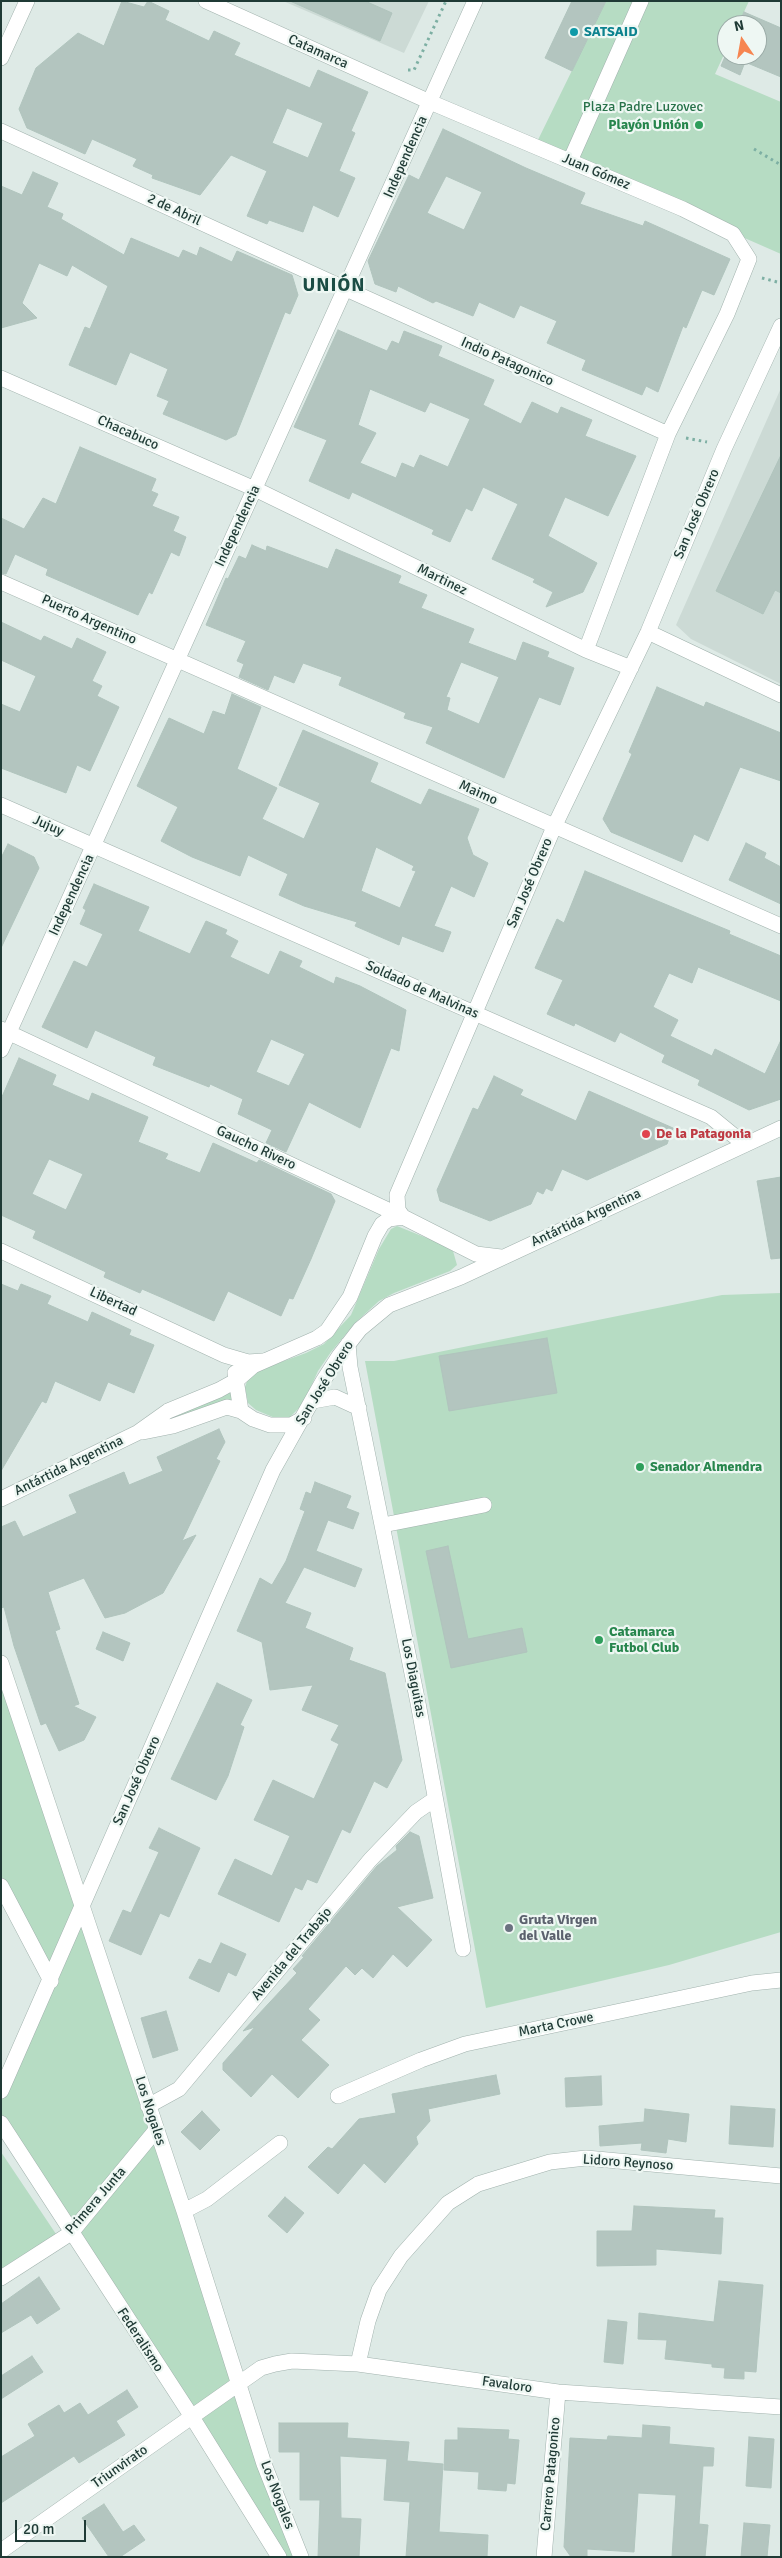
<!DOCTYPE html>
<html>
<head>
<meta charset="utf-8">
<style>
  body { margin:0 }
  #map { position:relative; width:782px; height:2558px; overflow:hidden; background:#deeae6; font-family:Signika,sans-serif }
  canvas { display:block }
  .frame { position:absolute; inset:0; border:2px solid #1f3a35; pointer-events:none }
  .north { position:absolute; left:717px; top:15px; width:50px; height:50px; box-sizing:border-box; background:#eef7f3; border:1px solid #9baba7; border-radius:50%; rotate:348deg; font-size:14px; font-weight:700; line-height:20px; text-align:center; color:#1f3a35 }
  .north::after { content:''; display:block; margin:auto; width:18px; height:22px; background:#f68550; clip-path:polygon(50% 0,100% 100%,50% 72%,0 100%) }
  .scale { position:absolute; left:15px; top:2520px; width:71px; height:22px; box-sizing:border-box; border:2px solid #1f3a35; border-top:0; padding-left:6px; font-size:15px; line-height:18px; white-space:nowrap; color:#1f3a35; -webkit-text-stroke:4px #eef7f3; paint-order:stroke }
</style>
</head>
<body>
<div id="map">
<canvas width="782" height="2558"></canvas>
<div class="frame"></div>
<div class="north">N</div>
<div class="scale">20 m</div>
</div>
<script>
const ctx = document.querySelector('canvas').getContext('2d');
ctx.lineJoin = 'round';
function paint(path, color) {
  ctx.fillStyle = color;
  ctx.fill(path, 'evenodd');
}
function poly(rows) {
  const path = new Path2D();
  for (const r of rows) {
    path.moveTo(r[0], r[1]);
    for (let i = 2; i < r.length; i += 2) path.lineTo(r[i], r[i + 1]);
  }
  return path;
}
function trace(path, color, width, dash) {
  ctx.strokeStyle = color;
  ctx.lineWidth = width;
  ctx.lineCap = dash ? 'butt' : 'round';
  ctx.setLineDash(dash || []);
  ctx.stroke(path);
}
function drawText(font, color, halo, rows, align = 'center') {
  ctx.font = font + ' Signika,sans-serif';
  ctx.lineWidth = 4.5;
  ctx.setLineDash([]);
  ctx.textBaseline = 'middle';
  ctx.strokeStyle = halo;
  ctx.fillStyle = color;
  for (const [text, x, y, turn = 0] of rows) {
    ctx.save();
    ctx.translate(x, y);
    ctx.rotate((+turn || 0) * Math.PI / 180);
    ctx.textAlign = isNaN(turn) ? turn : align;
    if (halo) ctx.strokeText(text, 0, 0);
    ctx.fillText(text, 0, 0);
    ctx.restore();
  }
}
const built = poly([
  [283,1,429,1,404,53],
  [781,388,781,684,691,639,676,625]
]);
const green = poly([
  [606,1,749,1,738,25,727,25,727,48,715,74,781,102,781,254,535,146],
  [397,1226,444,1245,453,1251,457,1265,450,1271,394,1293,379,1301,355,1323,331,1352,318,1371,303,1404,290,1417,275,1418,256,1410,248,1403,245,1387,249,1376,259,1370,306,1353,324,1344,351,1315,379,1249,391,1229],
  [781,1293,781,1932,669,1965,486,2008,365,1361,394,1361,722,1295],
  [233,1391,234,1403,169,1421,174,1414],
  [1,1665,301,2557,279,2557,1,2123,1,2091,51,1981,1,1886],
  [1,2152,56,2234,1,2269]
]);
const building = poly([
  [122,1,144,7,148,1,169,11,165,20,209,41,214,31,240,43,234,55,310,88,318,70,368,92,351,131,355,133,339,171,355,178,338,217,313,205,303,232,269,220,267,224,247,216,267,171,231,155,200,195,152,178,153,175,133,166,137,159,92,139,85,154,27,128,19,109,36,68,78,33,104,46,122,1],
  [287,108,323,123,308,158,272,143,287,108],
  [290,1,365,1,392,13,380,41,290,1],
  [572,1,606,1,572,71,545,58,572,1],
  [744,12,781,28,781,77,745,62,740,75,721,66,727,52,727,55,757,55,757,25,738,25,744,12],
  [443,129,526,168,585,193,580,204,643,226,645,221,730,259,714,295,702,290,686,328,683,326,658,392,646,386,642,395,582,370,586,360,547,343,557,321,520,305,514,318,479,302,473,316,436,301,433,303,398,286,396,292,375,284,368,261,409,175,419,180,443,129],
  [446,176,482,192,464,230,427,213,446,176],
  [33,172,58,183,47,207,63,214,61,219,124,255,131,238,179,258,183,250,197,256,200,247,232,262,237,251,292,275,298,295,290,314,285,312,236,435,226,440,163,414,169,401,157,396,168,369,130,352,116,385,69,365,85,327,90,329,108,286,72,265,67,276,39,263,22,303,37,318,1,328,1,186,22,195,33,172],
  [338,330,387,351,392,341,399,344,404,331,442,346,438,356,494,380,483,405,521,424,532,402,558,414,561,407,592,420,585,436,636,456,608,516,565,497,548,536,597,563,583,592,546,607,553,592,533,582,535,579,492,559,518,504,483,487,472,511,466,508,450,542,432,534,434,530,352,492,349,499,309,481,327,440,294,427,338,330],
  [370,389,425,412,430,402,470,419,448,467,420,455,414,468,402,463,396,478,360,463,376,433,358,425,370,389],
  [80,447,156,479,151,491,158,494,152,506,179,517,173,531,186,537,179,556,171,552,152,594,149,592,138,615,46,575,48,569,15,554,6,574,1,573,1,518,24,529,43,498,56,504,80,447],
  [781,455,781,593,775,590,763,614,716,591,781,455],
  [252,545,266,551,267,546,328,569,336,549,401,576,398,583,427,595,421,608,474,629,468,643,516,661,523,642,549,652,547,657,574,668,560,705,539,697,504,778,426,743,433,727,404,718,406,713,339,685,342,677,303,663,294,683,274,675,268,690,239,677,244,664,237,661,246,641,206,625,226,578,228,579,239,556,246,559,252,545],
  [461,662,499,677,479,724,447,710,450,698,446,697,461,662],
  [1,622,41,641,44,636,72,649,77,638,106,652,92,681,102,686,97,696,119,707,90,771,77,765,66,793,1,768,1,704,20,712,36,676,1,660,1,622],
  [657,687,704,707,706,702,781,733,781,781,740,767,708,841,694,834,682,862,611,832,603,819,632,754,629,752,657,687],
  [232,694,261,707,237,769,277,788,262,819,304,839,320,803,279,785,303,730,378,763,370,782,421,805,429,789,479,809,467,838,473,855,488,863,474,897,451,886,434,926,451,932,443,952,402,936,399,945,355,926,357,922,304,906,279,895,288,874,248,855,240,876,192,857,161,841,178,807,137,786,169,718,204,734,213,711,225,715,232,694],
  [376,847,414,866,412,870,416,871,400,908,361,891,376,847],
  [746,843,766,853,764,858,781,867,781,904,729,880,746,843],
  [8,844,34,857,39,868,1,948,1,858,8,844],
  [585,871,730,931,729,934,781,956,781,1001,698,967,692,983,669,973,653,1007,678,1020,670,1036,712,1056,715,1049,765,1074,781,1040,781,1099,749,1110,698,1085,700,1080,662,1062,665,1055,620,1032,615,1042,575,1023,574,1026,547,1014,563,980,535,968,557,919,564,923,585,871],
  [94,884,149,907,138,931,190,954,206,921,227,930,225,934,238,941,230,957,269,975,280,951,302,961,299,967,334,984,336,977,360,986,406,1010,399,1051,391,1048,360,1128,309,1102,286,1152,266,1143,272,1130,238,1114,243,1099,210,1084,209,1087,153,1065,156,1057,95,1030,87,1048,42,1027,74,961,87,967,103,934,80,924,86,910,83,908,94,884],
  [271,1039,305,1054,289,1086,256,1072,271,1039],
  [19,1058,56,1075,52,1085,89,1101,92,1093,148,1117,138,1142,168,1154,165,1159,200,1173,213,1143,257,1163,259,1160,331,1194,335,1201,311,1259,293,1299,289,1298,281,1316,228,1291,214,1321,163,1298,142,1289,140,1293,104,1277,106,1272,33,1238,36,1231,1,1215,1,1099,19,1058],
  [49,1159,83,1174,66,1210,32,1194,49,1159],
  [494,1076,523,1090,520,1095,576,1121,589,1091,673,1128,667,1144,587,1180,562,1169,552,1191,546,1188,543,1194,537,1191,531,1204,490,1221,440,1201,437,1190,473,1108,478,1110,494,1076],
  [781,1177,781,1258,771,1259,757,1181,781,1177],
  [1,1284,18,1291,21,1284,51,1296,47,1304,88,1322,92,1312,131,1330,129,1335,154,1345,134,1393,108,1382,100,1401,55,1381,46,1403,42,1401,1,1471,1,1284],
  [547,1338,557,1393,449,1411,439,1356,547,1338],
  [219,1429,225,1442,216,1459,220,1461,182,1541,196,1535,163,1593,125,1613,105,1618,84,1578,48,1592,60,1629,55,1631,79,1704,73,1706,96,1717,84,1740,59,1751,46,1723,41,1725,14,1646,4,1607,1,1608,1,1527,15,1521,23,1537,77,1513,69,1495,124,1472,129,1485,163,1471,157,1457,219,1429],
  [315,1482,351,1496,346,1508,359,1513,353,1529,328,1520,316,1551,362,1569,355,1587,304,1567,285,1603,311,1613,305,1628,353,1648,349,1660,385,1673,402,1760,387,1788,374,1781,350,1833,342,1829,317,1883,307,1879,302,1890,295,1887,279,1922,218,1894,235,1859,272,1876,290,1836,254,1820,273,1780,314,1799,339,1744,331,1740,339,1725,302,1710,313,1685,270,1690,262,1642,237,1631,260,1578,272,1585,286,1561,305,1511,300,1509,306,1492,311,1494,315,1482],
  [448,1546,468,1639,522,1628,527,1652,451,1668,426,1551,448,1546],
  [103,1632,130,1643,123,1661,96,1649,103,1632],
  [217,1683,252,1700,240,1725,244,1727,228,1776,216,1800,171,1779,217,1683],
  [159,1828,200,1848,169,1917,160,1913,141,1955,109,1941,123,1910,131,1913,159,1852,149,1848,159,1828],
  [410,1832,419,1836,433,1898,397,1907,432,1940,407,1967,393,1954,373,1978,362,1968,355,1975,346,1966,308,2009,320,2020,301,2040,329,2065,298,2098,272,2074,251,2097,223,2070,223,2063,255,2027,243,2031,297,1973,293,1969,304,1957,302,1956,377,1866,397,1850,396,1846,410,1832],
  [221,1943,246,1954,236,1976,228,1972,219,1992,189,1978,199,1959,211,1964,221,1943],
  [166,2011,178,2050,153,2058,141,2018,166,2011],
  [496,2075,500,2094,428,2109,430,2121,416,2137,418,2144,385,2183,364,2163,338,2194,308,2167,328,2147,332,2149,359,2119,396,2113,392,2094,496,2075],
  [601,2076,602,2105,566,2107,565,2078,601,2076],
  [731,2106,775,2109,773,2147,729,2144,731,2106],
  [645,2109,689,2114,686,2142,668,2139,666,2153,641,2150,642,2143,600,2146,599,2126,644,2122,645,2109],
  [202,2111,220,2130,200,2150,181,2132,202,2111],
  [285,2197,304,2213,287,2233,268,2216,285,2197],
  [634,2206,715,2210,714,2218,723,2218,721,2254,656,2249,656,2265,597,2266,597,2231,632,2231,634,2206],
  [39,2277,60,2309,37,2324,31,2315,1,2333,1,2304,39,2277],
  [719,2281,763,2285,756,2372,744,2371,744,2379,724,2378,725,2368,712,2367,712,2364,665,2359,667,2340,638,2339,639,2313,714,2322,719,2281],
  [608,2320,627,2322,623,2364,604,2362,608,2320],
  [32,2356,43,2372,1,2399,1,2376,32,2356],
  [127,2390,138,2407,116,2421,125,2435,79,2463,74,2456,1,2503,1,2457,35,2436,28,2424,59,2405,64,2413,80,2403,88,2415,127,2390],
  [279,2423,348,2423,347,2438,409,2442,407,2461,443,2464,439,2532,488,2535,487,2557,406,2557,410,2502,384,2500,387,2459,340,2456,341,2518,361,2519,359,2557,318,2557,320,2500,300,2500,300,2452,279,2452,279,2423],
  [643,2425,670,2427,669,2444,714,2448,713,2466,703,2466,699,2524,708,2525,705,2557,672,2557,676,2495,638,2493,634,2552,587,2549,587,2557,571,2557,564,2547,570,2438,607,2440,608,2436,642,2438,643,2425],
  [458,2428,509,2430,508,2439,519,2440,515,2484,507,2483,506,2491,478,2489,479,2472,444,2470,445,2440,458,2440,458,2428],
  [749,2437,774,2439,771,2488,746,2486,749,2437],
  [104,2504,123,2532,134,2525,145,2540,120,2557,109,2557,82,2518,104,2504],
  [744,2523,770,2525,767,2557,741,2557,744,2523]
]);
const path = poly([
  [408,70,414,70,446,1],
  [754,149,781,165],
  [762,278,781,283],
  [686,438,707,442]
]);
const minor = poly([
  [206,1,430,102,683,209,733,234,749,259,727,314,668,434,586,650],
  [1,58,27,1],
  [1,131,346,289,668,434],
  [570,161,641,1],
  [1,378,255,489,586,650,631,668],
  [1,582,781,926],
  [648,632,781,695],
  [1,805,711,1117,744,1144],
  [1,1029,403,1217,476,1254,501,1257],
  [1,1050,475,1],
  [403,1217,398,1210,397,1195,554,827,648,632,724,449,781,326],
  [1,1251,224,1355,248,1362,263,1361],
  [348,1344,350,1367,418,1703,463,1949],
  [235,1373,241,1411],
  [313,1401,335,1397,359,1408],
  [143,1432,173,1426,227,1407,241,1411,253,1419,270,1425,291,1425,304,1418],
  [1,1499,137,1433,168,1411,219,1390,237,1380,253,1366,317,1338,327,1331,350,1297,375,1236,382,1224,389,1219,403,1217],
  [383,1525,484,1505],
  [1,1663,184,2211,264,2464,301,2557],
  [1,1886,51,1981],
  [1,2091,273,1470,323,1381,339,1356,360,1329,389,1305,461,1277,781,1128],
  [338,2096,421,2060,465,2044,752,1983,781,1980],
  [148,2106,179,2089,370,1860,416,1812,435,1799],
  [1,2123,192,2417,279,2557],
  [184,2211,207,2199,280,2143],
  [1,2278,71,2233,156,2130],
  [358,2364,368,2321,379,2290,401,2256,448,2203,478,2184,550,2162,586,2158,781,2176],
  [1,2551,261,2368,275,2364,292,2361,358,2364,558,2392,781,2407],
  [544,2557,558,2392]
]);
const markers = [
  [574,32,5,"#0f9aa8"],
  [699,125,5,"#2e9e5b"],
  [646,1134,5,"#e0444e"],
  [640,1467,5,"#2e9e5b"],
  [599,1640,5,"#2e9e5b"],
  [509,1928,5,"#6b7280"]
];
const cultureNames = [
  ["SATSAID",584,32]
];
const streetNames = [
  ["Catamarca",318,52,24],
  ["Independencia",406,157,-66],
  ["Juan Gómez",596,172,23],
  ["2 de Abril",174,210,25],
  ["Indio Patagonico",507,362,24],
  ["Chacabuco",128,433,24],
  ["San José Obrero",697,514,-67],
  ["Independencia",238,526,-65],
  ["Martinez",442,580,26],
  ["Puerto Argentino",89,620,24],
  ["Maimo",478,793,24],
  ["Jujuy",48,826,24],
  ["San José Obrero",530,883,-67],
  ["Independencia",72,895,-65],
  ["Soldado de Malvinas",422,990,24],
  ["Gaucho Rivero",256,1148,25],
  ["Antártida Argentina",586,1218,-25],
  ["Libertad",113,1302,25],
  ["San José Obrero",325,1383,-58],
  ["Antártida Argentina",69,1466,-26],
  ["Los Diaguitas",413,1678,79],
  ["San José Obrero",137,1781,-66],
  ["Avenida del Trabajo",292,1954,-50],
  ["Marta Crowe",556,2025,-12],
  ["Los Nogales",150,2111,72],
  ["Lidoro Reynoso",628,2163,4],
  ["Primera Junta",96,2201,-49],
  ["Federalismo",140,2340,57],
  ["Favaloro",507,2385,8],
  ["Triunvirato",120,2467,-35],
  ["Carrero Patagonico",551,2474,-85],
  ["Los Nogales",277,2495,69]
];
const parkNames = [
  ["Plaza Padre Luzovec",643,107]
];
const leisureNames = [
  ["Playón Unión",689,125,"right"],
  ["Senador Almendra",650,1467],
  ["Catamarca",609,1632],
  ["Futbol Club",609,1648]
];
const healthNames = [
  ["De la Patagonia",656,1134]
];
const worshipNames = [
  ["Gruta Virgen",519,1920],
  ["del Valle",519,1936]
];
const districtNames = [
  ["UNIÓN",334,286]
];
paint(built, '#ccdad5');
paint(green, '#b6dcc3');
paint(building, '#b3c5bf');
trace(building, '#b0c4bd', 1);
trace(minor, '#a1b2ad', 16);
trace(path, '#7dafa3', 3, [2.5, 4]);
trace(minor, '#fff', 15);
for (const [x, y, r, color] of markers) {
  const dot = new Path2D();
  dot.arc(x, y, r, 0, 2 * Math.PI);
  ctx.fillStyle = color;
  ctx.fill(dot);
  trace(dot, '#eef7f3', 2);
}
drawText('bold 14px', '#0d838f', '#eef7f3', cultureNames, 'left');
drawText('14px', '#1f3a35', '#eef7f3', streetNames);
drawText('14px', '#28724a', '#eef7f3', parkNames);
drawText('bold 14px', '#27864d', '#eef7f3', leisureNames, 'left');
drawText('bold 14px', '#be3a42', '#eef7f3', healthNames, 'left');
drawText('bold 14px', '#5b616d', '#eef7f3', worshipNames, 'left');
ctx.letterSpacing = '1px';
drawText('bold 19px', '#1b4c44', '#eef7f3', districtNames);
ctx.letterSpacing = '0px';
</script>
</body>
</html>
